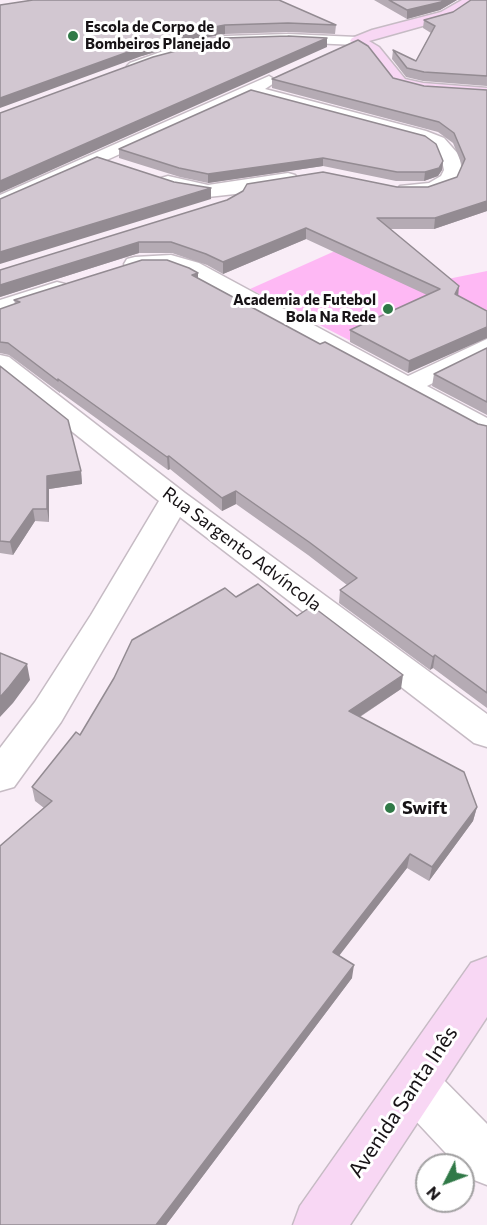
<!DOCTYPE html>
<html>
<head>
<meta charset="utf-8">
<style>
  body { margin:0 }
  #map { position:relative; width:487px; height:1225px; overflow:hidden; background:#f9edf7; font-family:Commissioner,sans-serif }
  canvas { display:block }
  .north { position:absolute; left:415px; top:1153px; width:60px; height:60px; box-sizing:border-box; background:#fff; border:2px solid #a2a1a2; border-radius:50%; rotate:228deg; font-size:16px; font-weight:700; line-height:24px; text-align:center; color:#171316 }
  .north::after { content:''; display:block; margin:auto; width:21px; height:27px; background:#307947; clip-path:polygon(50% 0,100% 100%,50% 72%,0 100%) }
</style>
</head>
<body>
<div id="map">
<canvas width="487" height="1225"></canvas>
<div class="north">N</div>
</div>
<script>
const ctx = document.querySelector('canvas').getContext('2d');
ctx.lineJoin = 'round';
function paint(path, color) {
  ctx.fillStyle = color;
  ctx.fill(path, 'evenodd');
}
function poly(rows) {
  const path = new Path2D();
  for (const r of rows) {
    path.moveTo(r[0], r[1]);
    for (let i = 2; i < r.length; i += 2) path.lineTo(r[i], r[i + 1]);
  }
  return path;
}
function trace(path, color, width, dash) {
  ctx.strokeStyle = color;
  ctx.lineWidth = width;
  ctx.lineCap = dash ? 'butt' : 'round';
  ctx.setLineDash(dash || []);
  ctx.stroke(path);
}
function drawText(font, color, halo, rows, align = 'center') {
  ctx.font = font + ' Commissioner,sans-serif';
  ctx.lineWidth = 6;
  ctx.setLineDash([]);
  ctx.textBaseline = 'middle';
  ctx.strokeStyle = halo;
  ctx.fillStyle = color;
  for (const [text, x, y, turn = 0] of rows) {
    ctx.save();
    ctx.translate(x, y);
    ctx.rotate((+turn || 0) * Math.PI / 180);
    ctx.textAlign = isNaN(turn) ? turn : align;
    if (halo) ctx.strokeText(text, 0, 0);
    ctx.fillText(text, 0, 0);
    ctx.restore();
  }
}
const green = poly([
  [335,251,438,281,487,271,487,329,405,369,250,289]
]);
const street = poly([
  [288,34,357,37,364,41,357,45,288,42,225,44,187,52,135,71,127,66,130,63,183,44,225,36,288,34],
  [269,76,277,81,265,89,426,131,444,138,459,155,462,170,460,178,449,189,439,193,407,196,400,194,397,190,400,186,429,183,441,176,444,170,441,156,432,146,414,139,251,95,0,208,0,195,269,76],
  [288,173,295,175,298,179,295,183,253,192,208,197,161,186,158,182,161,178,168,176,208,185,288,173],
  [171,255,199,263,408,376,487,339,487,356,427,386,487,418,487,437,477,435,183,273,170,269,135,271,127,269,124,264,127,259,135,257,171,255],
  [57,282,65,284,68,289,65,294,0,314,0,300,57,282],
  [0,355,9,357,185,493,487,714,487,747,474,743,180,517,61,722,14,787,0,791,0,748,35,702,91,615,159,501,0,374,0,355],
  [415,1061,432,1068,487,1124,487,1185,469,1178,463,1171,463,1165,457,1165,398,1102,391,1085,398,1068,415,1061]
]);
const secondary = poly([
  [462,0,479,0,451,18,369,41,379,47,405,79,423,83,487,88,487,98,423,93,393,85,369,53,350,41,352,38,372,30,441,12,462,0],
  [487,957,487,1017,350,1225,293,1225,300,1206,471,963,487,957]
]);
const wall = poly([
  [374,0,457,0,440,10,407,19],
  [487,0,487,86,423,81,406,77,392,59,393,50,416,61,431,33,423,28,424,20,453,12],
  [0,5,336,25,335,34,288,32,225,34,199,39,142,56],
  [393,78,424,86,487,90,487,211,434,229,390,229,459,286,408,373,350,342,350,330,427,295,306,239,223,274,207,265,172,253,139,253,0,297,0,270,397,187,428,187,457,177,462,165,453,143,438,132,272,88,272,79],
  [119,149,443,161,442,170,438,176,424,181,396,181,323,166,208,183,180,177,119,158],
  [198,273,198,278,320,344,478,424,487,426,487,708,433,668,430,670,339,603,340,590,347,585,308,555,236,504,222,511,170,469,168,470,60,392,60,393,9,355,0,353,0,309,15,304,14,300],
  [487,348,487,415,432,386,434,374],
  [0,366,81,471,82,484,49,489,49,522,35,521,13,555,0,553],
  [236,597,297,616,401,689,360,717,477,807,473,821,429,881,407,868,374,910,339,955,352,978,166,1225,0,1225,44,808,35,801,32,787,80,735]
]);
const shadedWall = poly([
  [444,0,457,0,440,10,407,19,407,10],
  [225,25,225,34,199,39,142,56,0,108,0,98,142,47,198,30],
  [327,38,327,47,0,193,0,181],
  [323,158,323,166,208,183,208,174],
  [443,161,442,170,438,176,424,181,425,172],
  [211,188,211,199,0,264,0,252],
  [487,201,487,211,434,229,435,218],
  [306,228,306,239,223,274,223,262],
  [139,242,139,253,0,297,0,285],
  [198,273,198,284,192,275],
  [459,286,458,298,455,294],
  [487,327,487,338,408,373,409,361],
  [169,456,170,469,168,470,167,457],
  [81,471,82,484,49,489,49,522,47,509,47,476],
  [236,491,236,504,222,511,222,498],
  [33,509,35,521,13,555,10,542],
  [435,655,433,668,430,670,433,657],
  [27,664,30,680,13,703,0,717,0,697],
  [403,675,401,689,347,725,349,711],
  [477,807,473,821,429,881,432,867],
  [410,854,407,868,332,965,333,952],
  [354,965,352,978,166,1225,156,1225]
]);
const building = poly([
  [33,0,279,0,336,25,288,23,225,25,198,30,142,47,0,98,0,5,33,0],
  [389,0,444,0,441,2,407,10,389,0],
  [471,0,487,0,487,76,424,72,407,68,393,50,416,61,435,26,424,20,453,12,471,0],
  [288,36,327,38,0,181,0,113,153,57,225,38,288,36],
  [358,40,368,46,393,78,424,86,487,90,487,201,435,218,377,218,459,286,455,294,487,311,487,327,409,361,350,330,440,289,306,228,223,262,206,254,171,242,139,242,0,285,0,270,227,200,243,191,247,184,323,172,397,187,428,187,457,177,465,159,454,133,439,122,272,79,358,40],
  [251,90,425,136,436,144,443,161,439,168,425,172,397,172,323,158,208,174,179,168,119,149,251,90],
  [97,157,174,182,211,188,0,252,0,199,97,157],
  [142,260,167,260,189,268,198,273,192,275,320,344,325,342,478,424,487,426,487,693,435,655,433,657,340,590,357,578,309,542,236,491,222,498,169,456,167,457,58,379,58,381,8,343,0,342,0,309,20,302,14,300,142,260],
  [487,348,487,402,434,374,487,348],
  [0,366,68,420,81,471,47,476,47,509,33,509,10,542,0,541,0,366],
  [258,584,297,616,312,606,403,675,349,711,464,772,477,807,432,867,410,854,376,897,333,952,354,965,156,1225,0,1225,0,846,52,801,32,787,76,732,80,735,114,678,132,640,225,588,236,597,258,584],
  [0,653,27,664,9,687,0,697,0,653]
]);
const markers = [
  [73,36,6,"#307947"],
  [388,309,6,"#307947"],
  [390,808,6,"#307947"]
];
const farPoinames = [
  ["Escola de Corpo de",85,27],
  ["Bombeiros Planejado",85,44],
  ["Academia de Futebol",376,300,"right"],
  ["Bola Na Rede",376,317,"right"]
];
const streetNames = [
  ["Rua Sargento Advíncola",242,549,37]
];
const poiNames = [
  ["Swift",402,808]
];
const nearStreetnames = [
  ["Avenida Santa Inês",403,1102,-56]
];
paint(green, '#feb8f4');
trace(street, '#c6bbc4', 3);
trace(secondary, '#c6bbc4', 3);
paint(street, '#fff');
paint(secondary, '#f8d7f4');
paint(wall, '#b5abb4');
paint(shadedWall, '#938b92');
paint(building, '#d2c7d1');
trace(building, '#938b92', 1.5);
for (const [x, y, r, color] of markers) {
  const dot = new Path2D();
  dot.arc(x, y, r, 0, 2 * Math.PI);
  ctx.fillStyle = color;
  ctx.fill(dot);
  trace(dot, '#fff', 2);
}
drawText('bold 15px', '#171316', '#fff', farPoinames, 'left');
drawText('18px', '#171316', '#fff', streetNames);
drawText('bold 18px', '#171316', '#fff', poiNames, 'left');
drawText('21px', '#171316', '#fff', nearStreetnames);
</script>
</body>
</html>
